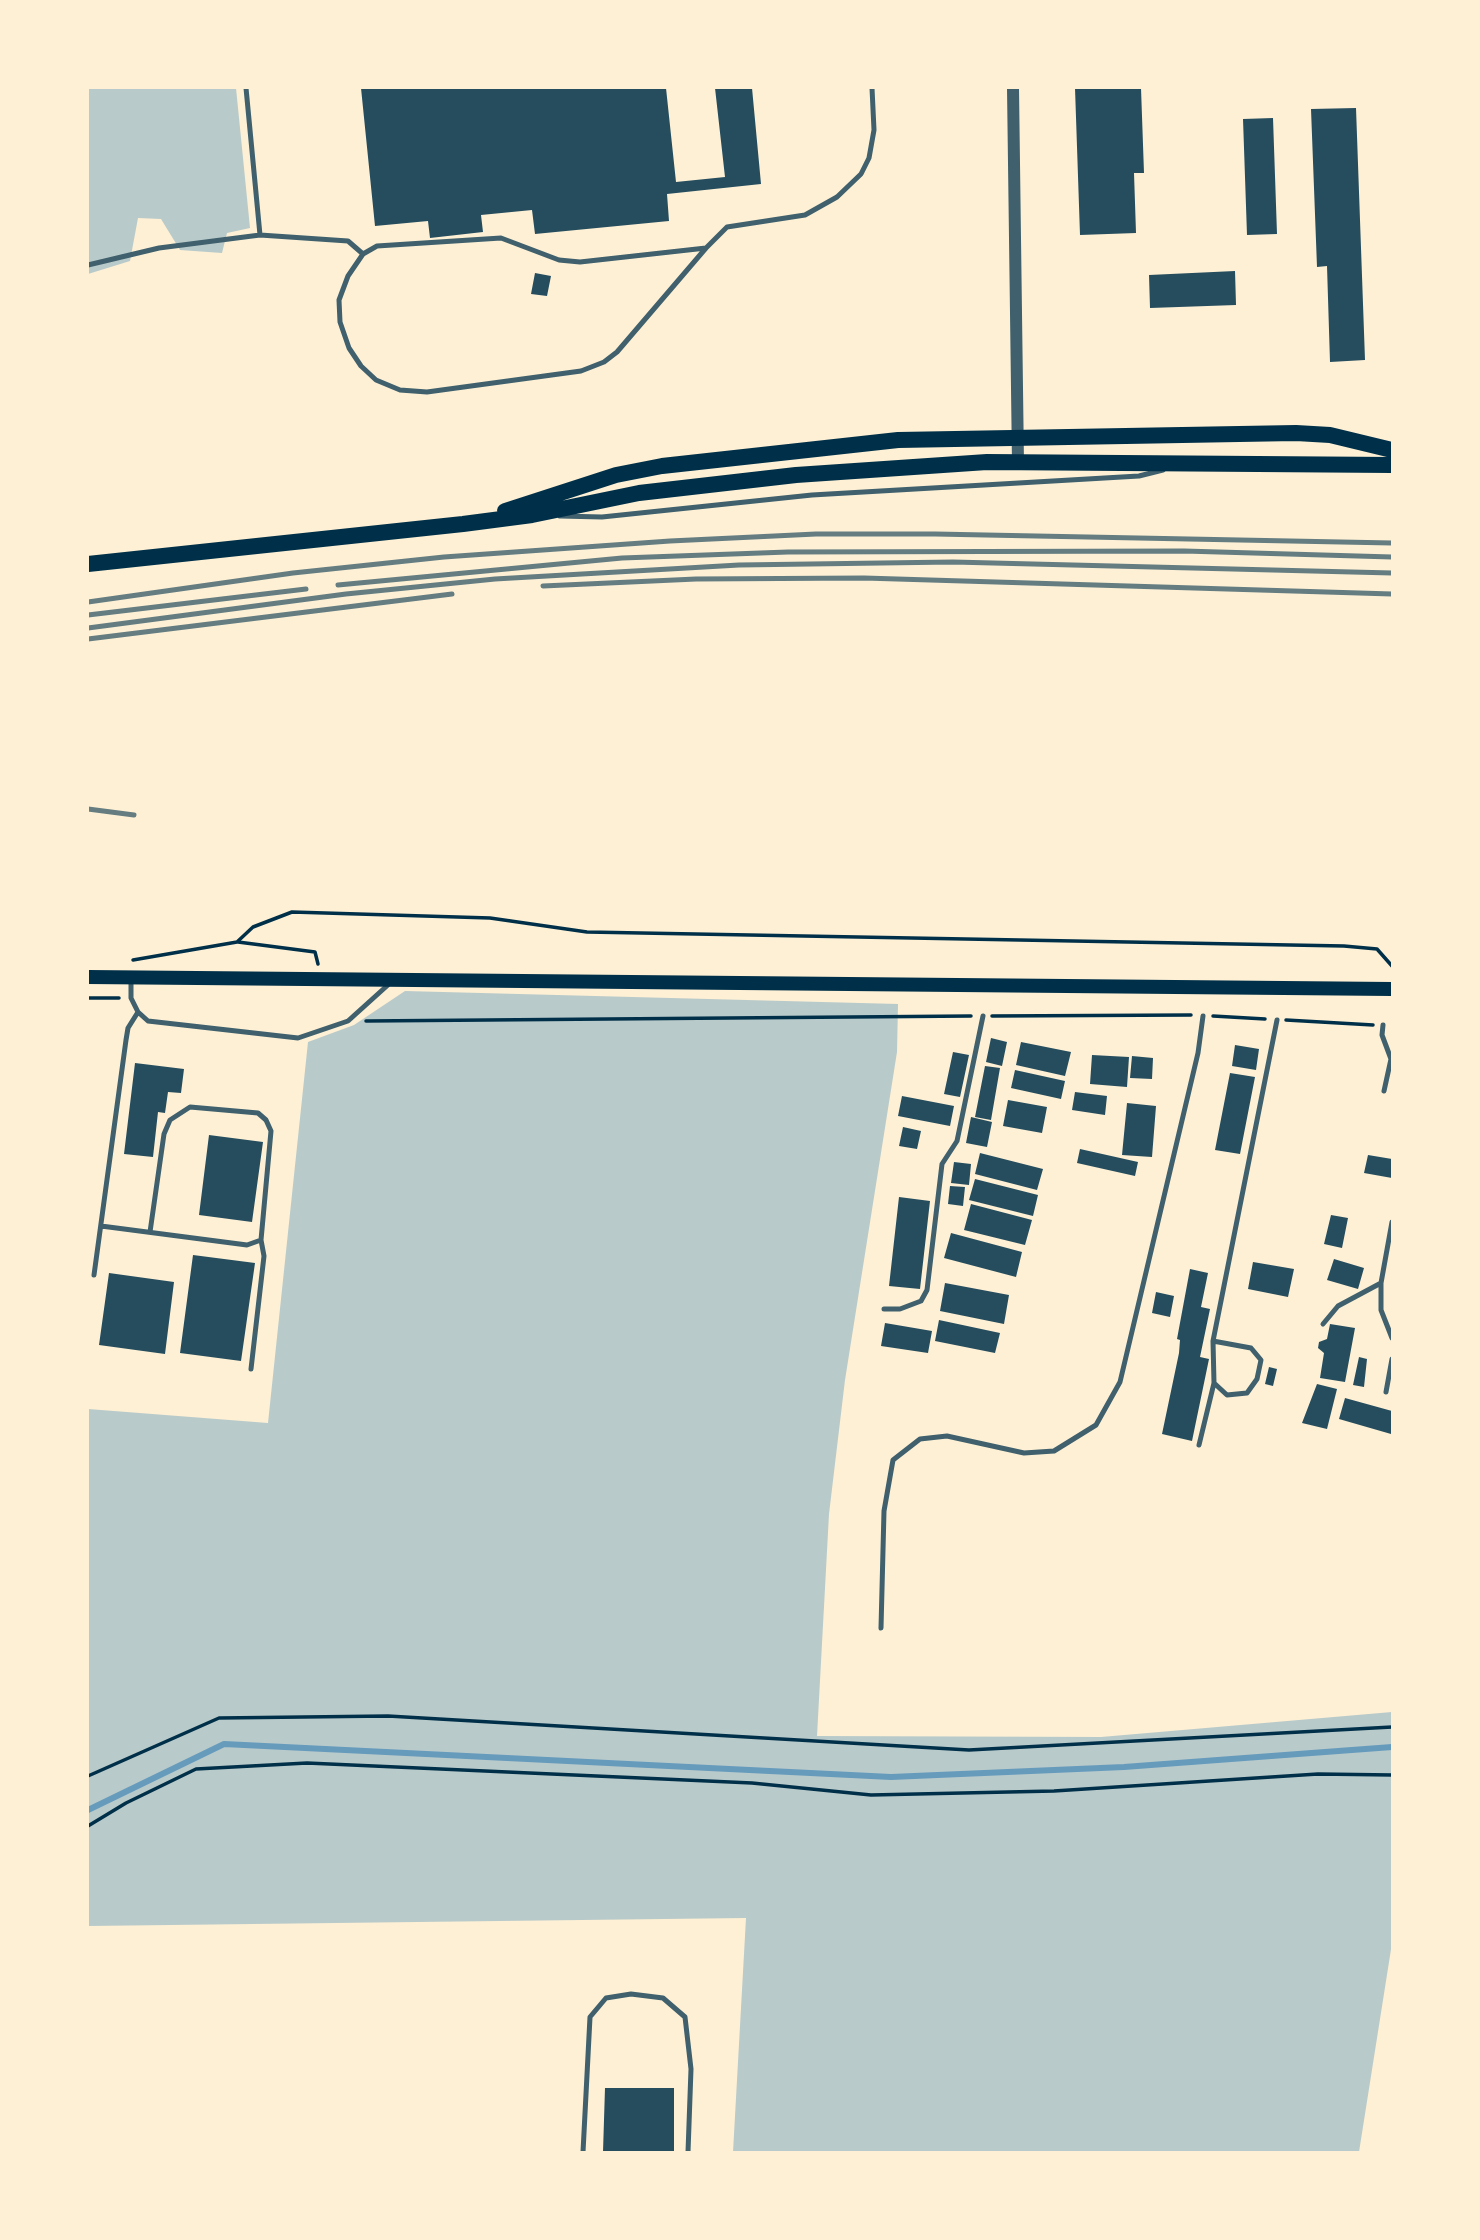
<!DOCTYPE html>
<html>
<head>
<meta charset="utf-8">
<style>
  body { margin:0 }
  #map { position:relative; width:1480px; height:2240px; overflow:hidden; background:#fdf0d5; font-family:"Source Sans 3",sans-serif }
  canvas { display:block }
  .frame { position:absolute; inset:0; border:89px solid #fdf0d5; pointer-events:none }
</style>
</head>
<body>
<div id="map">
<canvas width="1480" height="2240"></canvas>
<div class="frame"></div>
</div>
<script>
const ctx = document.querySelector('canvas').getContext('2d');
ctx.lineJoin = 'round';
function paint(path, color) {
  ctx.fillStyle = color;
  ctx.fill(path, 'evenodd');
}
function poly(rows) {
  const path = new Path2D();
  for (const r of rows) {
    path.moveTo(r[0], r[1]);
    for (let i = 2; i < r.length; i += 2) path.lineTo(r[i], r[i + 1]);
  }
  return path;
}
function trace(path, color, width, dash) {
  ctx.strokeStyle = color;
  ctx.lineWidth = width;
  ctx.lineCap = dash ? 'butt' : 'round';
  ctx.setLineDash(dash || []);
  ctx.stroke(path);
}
const green = poly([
  [88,88,236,88,250,228,227,233,222,253,180,250,161,219,138,218,130,261,88,274],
  [405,991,898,1004,897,1052,845,1380,829,1514,817,1736,1101,1737,1392,1712,1392,1943,1359,2152,733,2152,746,1918,88,1926,88,1409,268,1423,308,1042,354,1025]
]);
const stream = poly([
  [88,1810,224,1744,891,1777,1124,1767,1392,1747]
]);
const building = poly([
  [361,88,666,88,676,182,725,177,715,88,752,88,761,184,667,194,669,221,535,234,532,210,481,215,483,232,430,238,428,221,375,226],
  [1075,88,1141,88,1144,173,1134,173,1136,233,1080,235],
  [1356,108,1365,360,1330,362,1327,266,1317,267,1311,109],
  [1273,118,1277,234,1247,235,1243,119],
  [1235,271,1236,305,1150,308,1149,275],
  [535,273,551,276,547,296,531,294],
  [991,1038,1007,1042,1002,1066,986,1062],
  [1021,1042,1071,1052,1065,1076,1016,1065],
  [1235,1045,1259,1049,1256,1070,1232,1066],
  [953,1052,969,1055,960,1097,944,1094],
  [1092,1055,1129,1057,1127,1087,1090,1084],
  [1132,1056,1153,1058,1152,1079,1130,1078],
  [135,1063,184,1069,181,1093,168,1092,165,1113,158,1112,153,1157,124,1154],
  [985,1066,1000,1068,991,1120,975,1117],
  [1015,1070,1065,1081,1061,1099,1011,1088],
  [1230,1073,1255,1077,1240,1154,1215,1150],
  [1075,1092,1107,1096,1105,1115,1072,1110],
  [902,1096,954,1106,950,1126,898,1116],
  [1008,1100,1047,1107,1042,1133,1003,1126],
  [1127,1103,1156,1106,1152,1157,1122,1155],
  [971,1117,992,1122,987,1147,966,1143],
  [903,1127,921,1131,917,1149,899,1146],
  [209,1135,263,1142,252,1222,199,1215],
  [1080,1149,1138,1162,1135,1176,1077,1163],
  [980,1153,1043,1169,1037,1190,975,1174],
  [1368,1155,1392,1159,1392,1178,1364,1173],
  [954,1162,971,1164,969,1185,951,1183],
  [975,1179,1038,1195,1033,1216,969,1200],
  [950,1186,965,1187,963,1206,948,1204],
  [899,1197,930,1201,920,1289,889,1286],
  [971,1204,1032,1220,1025,1245,964,1230],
  [1331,1215,1348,1218,1342,1248,1324,1244],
  [951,1233,1022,1252,1016,1277,944,1258],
  [193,1255,255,1263,241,1361,180,1353],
  [1334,1259,1364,1268,1358,1289,1327,1280],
  [1253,1262,1294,1269,1288,1297,1248,1289],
  [1190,1269,1208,1273,1201,1307,1210,1309,1200,1357,1209,1359,1192,1441,1162,1434,1179,1353,1180,1340,1177,1339],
  [109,1273,174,1282,165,1354,99,1345],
  [945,1283,1009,1295,1004,1324,940,1311],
  [1156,1292,1174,1296,1170,1317,1152,1313],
  [939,1320,1000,1333,995,1353,935,1341],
  [885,1323,932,1331,928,1353,881,1346],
  [1330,1324,1355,1328,1345,1382,1320,1378,1324,1353,1318,1348,1319,1342,1327,1339],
  [1359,1357,1367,1359,1364,1387,1353,1385],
  [1269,1367,1277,1369,1273,1386,1265,1384],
  [1317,1384,1337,1389,1327,1429,1302,1423],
  [1345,1398,1392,1411,1391,1434,1339,1419],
  [605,2088,674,2088,674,2152,603,2152]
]);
const path = poly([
  [238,942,315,952,318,964],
  [133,960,237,942,253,927,292,912,490,918,587,932,1344,946,1377,949,1392,966],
  [88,998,119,998],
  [992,1016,1191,1015],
  [1213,1016,1265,1019],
  [1286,1020,1373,1025],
  [366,1021,971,1016],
  [88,1776,219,1718,388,1716,969,1750,1392,1727],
  [88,1826,126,1803,196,1769,307,1763,752,1783,871,1795,1054,1791,1318,1774,1392,1775]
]);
const service = poly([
  [246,88,260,235],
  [706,248,617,352,604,362,581,371,427,392,400,390,376,380,361,366,349,348,340,322,339,300,348,276,363,254,377,246,501,238,559,260,580,262,706,248,727,227,805,215,837,197,861,174,869,158,874,130,872,88],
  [88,265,159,248,260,235,348,241,363,254],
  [560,516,602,517,812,495,1139,476,1163,470],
  [131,978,131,998,138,1012,148,1021,298,1038,348,1021,389,984],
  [1383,1025,1382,1035,1391,1059,1384,1091],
  [101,1226,247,1245,261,1240],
  [150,1232,164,1134,170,1120,190,1107,258,1113,266,1120,271,1131,261,1240,264,1256,251,1369],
  [94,1275,126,1040,128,1028,138,1012],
  [1381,1283,1381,1310,1392,1338],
  [884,1309,900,1309,921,1301,927,1290,942,1164,957,1141,983,1016],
  [1323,1324,1338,1306,1381,1283,1392,1222],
  [1213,1341,1251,1348,1261,1360,1257,1379,1247,1393,1227,1395,1214,1383],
  [1386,1392,1392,1359],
  [1199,1445,1214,1383,1213,1341,1277,1020],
  [881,1628,884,1511,893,1460,920,1439,947,1436,1024,1453,1054,1451,1096,1425,1120,1382,1198,1053,1203,1016],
  [583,2152,590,2017,606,1998,631,1994,663,1998,685,2017,691,2069,688,2152]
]);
const tertiary = poly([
  [1013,88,1018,463]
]);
const secondary = poly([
  [88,977,1392,989]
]);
const primary = poly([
  [505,511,616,475,662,466,898,440,1296,433,1330,435,1392,450],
  [88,564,463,524,532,515,639,493,796,475,987,462,1392,465]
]);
const rail = poly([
  [338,585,622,558,788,552,1184,551,1392,557],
  [543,586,696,579,864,578,1392,594],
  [88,602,293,573,444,557,670,541,816,534,935,534,1392,543],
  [88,615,306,589],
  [88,628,346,594,495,579,739,565,953,562,1392,573],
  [88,639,452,594],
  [88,809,134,815]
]);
paint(green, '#b9caca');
trace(stream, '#669bbc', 6);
paint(building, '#264d5e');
trace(path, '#003049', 3.5);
trace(service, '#3f606c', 5);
trace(tertiary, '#3f606c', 12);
trace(secondary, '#003049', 14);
trace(primary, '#003049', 16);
trace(rail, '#657d81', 5);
</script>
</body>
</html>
